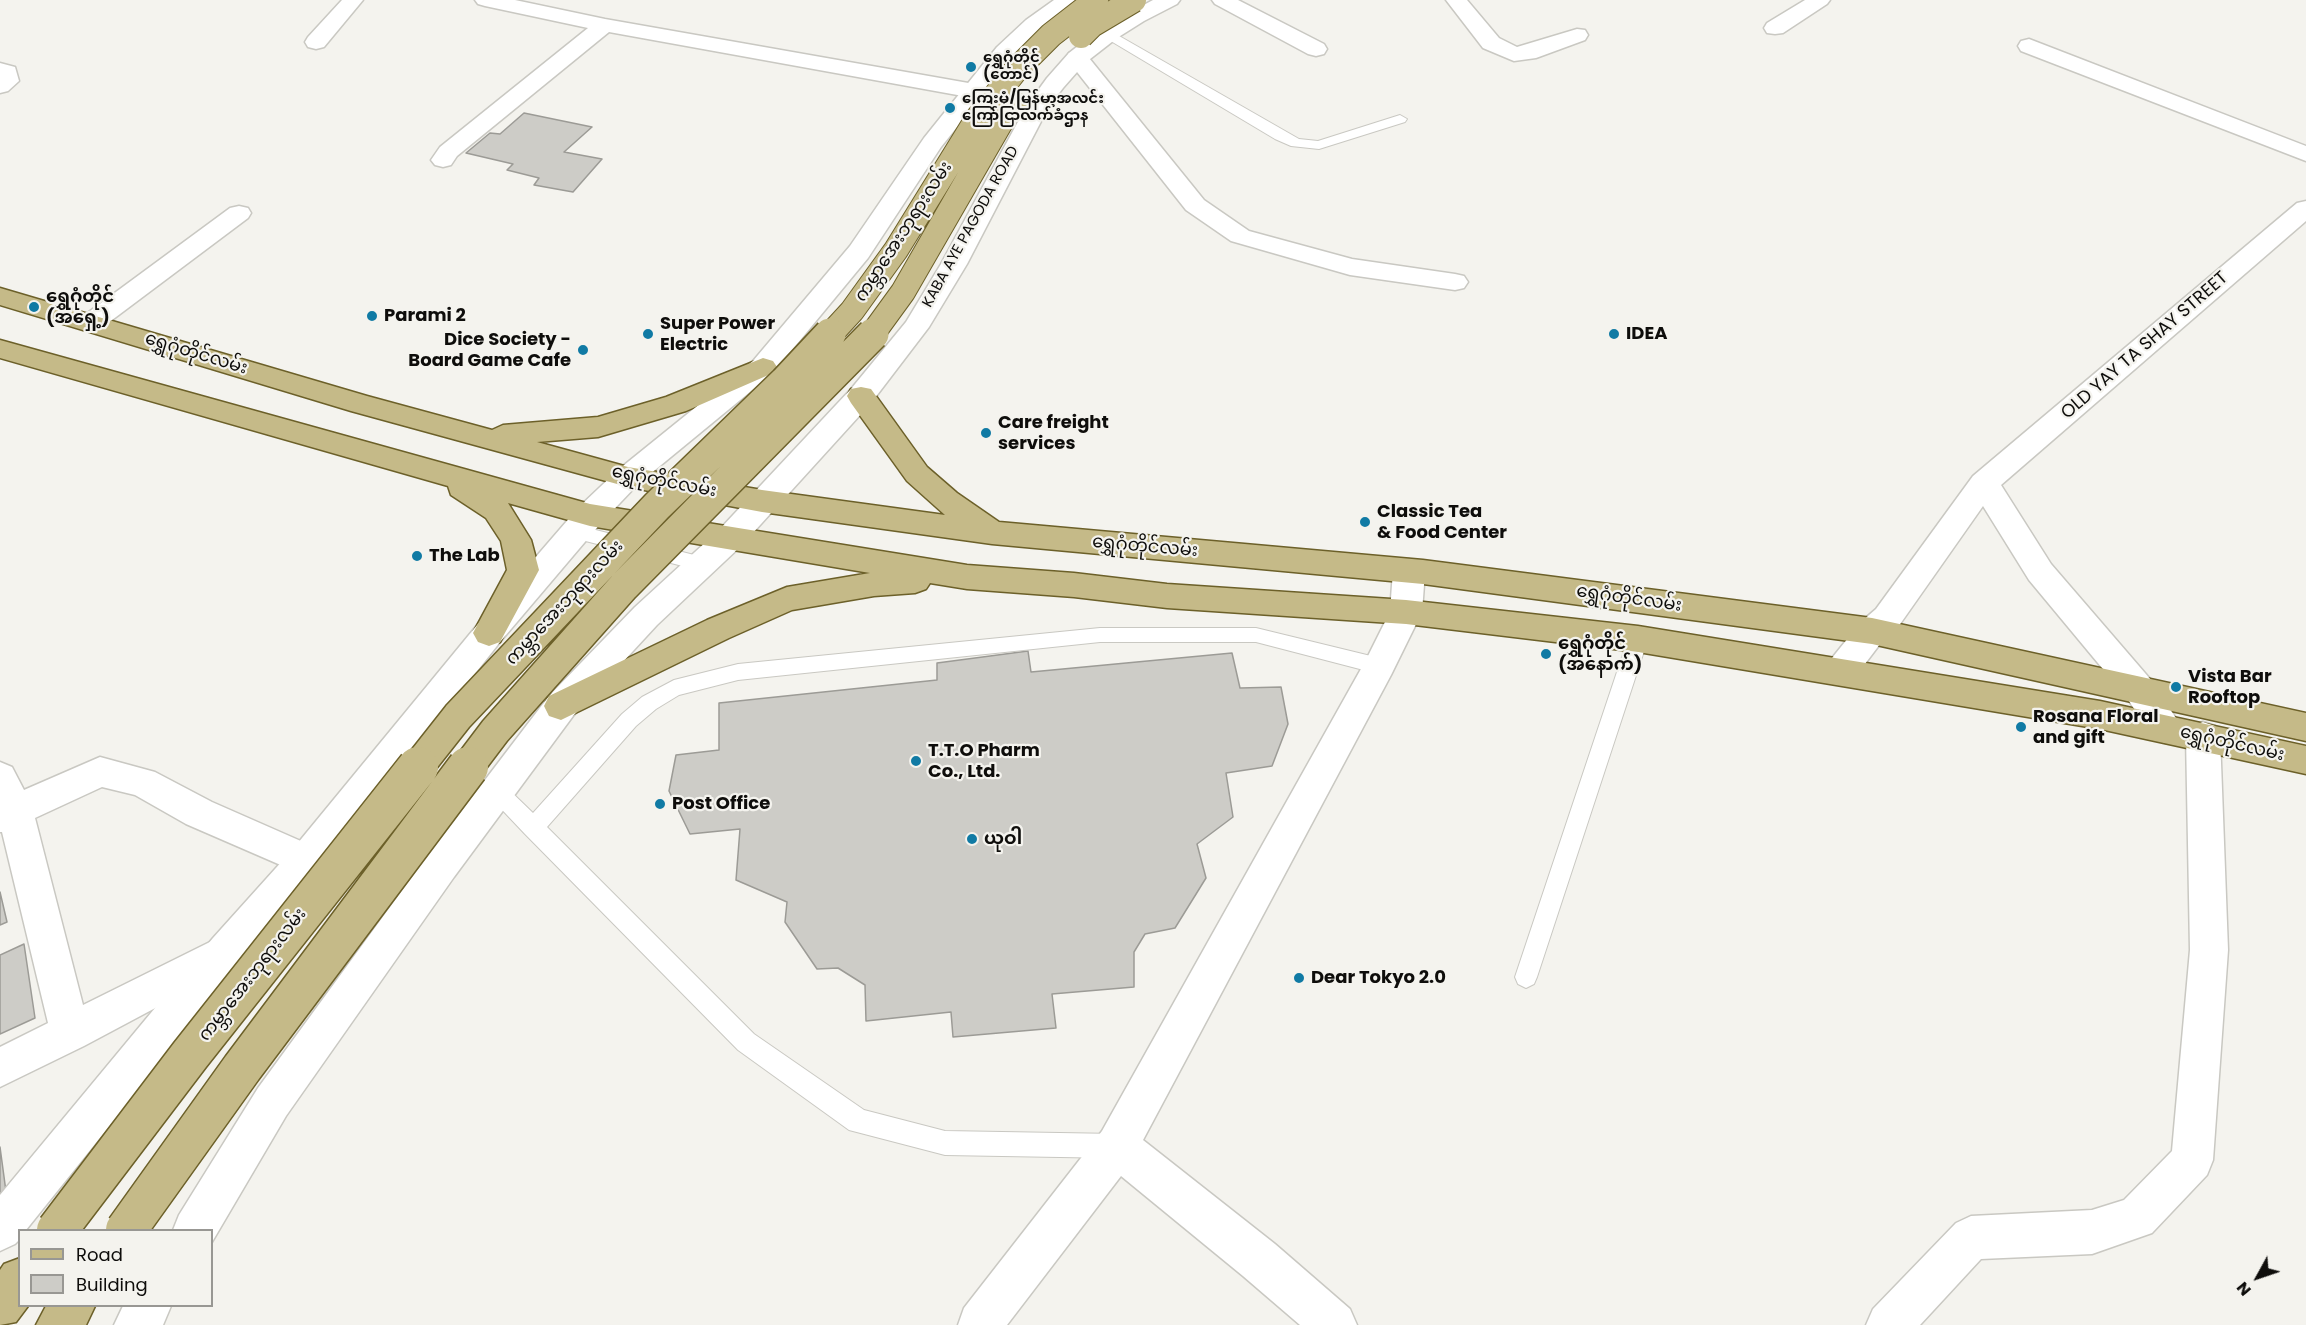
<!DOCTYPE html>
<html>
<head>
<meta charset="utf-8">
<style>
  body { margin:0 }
  #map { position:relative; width:2306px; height:1325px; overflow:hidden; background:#f4f3ee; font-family:Poppins,sans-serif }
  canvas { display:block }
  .legend { position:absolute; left:18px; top:1229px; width:195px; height:78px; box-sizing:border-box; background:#f4f3ee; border:2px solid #989793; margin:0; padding:8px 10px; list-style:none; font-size:18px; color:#0e0d0b }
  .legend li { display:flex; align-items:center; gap:12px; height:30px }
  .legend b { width:30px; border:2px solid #989793 }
  .north { position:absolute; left:2228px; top:1247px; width:60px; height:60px; -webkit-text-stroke:4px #f4f3ee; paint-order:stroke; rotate:230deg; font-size:16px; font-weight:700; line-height:24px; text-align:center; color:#0e0d0b }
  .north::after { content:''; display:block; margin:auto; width:21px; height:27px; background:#0e0d0b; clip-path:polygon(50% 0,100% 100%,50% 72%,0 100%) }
</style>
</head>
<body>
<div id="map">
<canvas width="2306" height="1325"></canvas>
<ul class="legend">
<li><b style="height:8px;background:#c5ba88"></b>Road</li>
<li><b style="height:16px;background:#cdccc7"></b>Building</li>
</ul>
<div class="north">N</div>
</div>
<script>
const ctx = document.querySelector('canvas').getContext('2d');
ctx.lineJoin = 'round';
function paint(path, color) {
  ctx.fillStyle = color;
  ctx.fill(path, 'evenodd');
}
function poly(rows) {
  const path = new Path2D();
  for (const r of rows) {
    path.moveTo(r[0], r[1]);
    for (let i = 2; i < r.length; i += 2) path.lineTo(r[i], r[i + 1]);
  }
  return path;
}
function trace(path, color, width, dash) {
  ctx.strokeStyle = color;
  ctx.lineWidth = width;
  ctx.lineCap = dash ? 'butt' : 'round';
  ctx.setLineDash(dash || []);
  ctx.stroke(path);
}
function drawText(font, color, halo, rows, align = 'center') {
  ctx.font = font + ' Poppins,"Noto Sans Myanmar",sans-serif';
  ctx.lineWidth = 4.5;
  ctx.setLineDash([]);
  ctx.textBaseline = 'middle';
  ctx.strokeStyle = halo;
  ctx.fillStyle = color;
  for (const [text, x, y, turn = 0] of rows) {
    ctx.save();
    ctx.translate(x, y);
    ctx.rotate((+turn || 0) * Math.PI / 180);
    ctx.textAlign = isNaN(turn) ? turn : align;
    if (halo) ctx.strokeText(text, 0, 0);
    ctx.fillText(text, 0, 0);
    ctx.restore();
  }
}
const building = poly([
  [524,113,592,127,564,152,602,159,573,192,534,185,539,178,507,170,513,164,466,153,490,133,500,134,524,113],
  [1028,651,1031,672,1232,653,1240,688,1281,687,1288,724,1272,766,1226,773,1233,817,1197,844,1206,878,1175,928,1145,934,1134,952,1134,987,1052,994,1056,1028,953,1037,951,1012,866,1021,865,985,838,968,817,969,785,922,787,902,736,880,740,829,690,834,669,791,676,755,719,750,719,703,937,680,937,663,1028,651],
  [0,892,7,922,0,925,0,892],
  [24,944,35,1018,0,1034,0,955,24,944],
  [0,1147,7,1199,0,1207,0,1147]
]);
const service = poly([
  [1093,21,1299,139,1318,141,1400,115,1407,119,1405,122,1319,149,1291,146,1275,139,1089,28,1087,25,1089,22,1093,21],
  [576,525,702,557,709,559,711,564,709,569,702,571,570,537,567,532,570,527,576,525],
  [1100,628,1256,628,1379,658,1386,661,1389,666,1386,671,1379,674,1256,642,1100,642,738,680,679,695,656,709,636,726,547,827,754,1034,864,1110,945,1131,1117,1134,1126,1137,1129,1146,1126,1155,1117,1158,945,1155,849,1130,738,1050,525,834,489,796,486,790,489,784,496,781,503,784,533,813,622,714,642,697,674,680,738,664,1100,628],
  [1638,632,1645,634,1648,639,1537,977,1534,984,1526,988,1518,984,1515,977,1628,639,1631,634,1638,632]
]);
const minor = poly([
  [342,0,363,0,324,47,316,49,308,47,305,42,308,37,342,0],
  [475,0,515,0,605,19,974,84,982,86,985,91,982,96,974,98,609,32,457,156,451,165,443,167,435,165,431,160,440,147,588,28,485,6,478,4,475,0],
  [1212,0,1238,0,1324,44,1327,49,1324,54,1316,56,1308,54,1215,4,1212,0],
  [1446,0,1467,0,1499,38,1517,47,1577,29,1585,30,1588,35,1585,40,1536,58,1514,61,1483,48,1446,0],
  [1805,0,1830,0,1827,4,1783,33,1775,34,1767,33,1764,28,1767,23,1805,0],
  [2029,39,2306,146,2306,161,2021,51,2018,46,2021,41,2029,39],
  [1077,51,1085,53,1204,200,1249,231,1352,259,1455,274,1464,276,1468,282,1464,288,1455,290,1350,275,1231,241,1186,210,1066,58,1069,53,1077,51],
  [0,63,15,67,19,81,8,91,0,93,0,63],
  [239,206,248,208,251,213,248,218,100,329,91,332,82,329,78,323,82,317,230,208,239,206],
  [1409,559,1420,563,1425,571,1422,612,1391,675,1143,1140,1275,1244,1350,1309,1357,1325,1300,1325,1243,1276,1121,1176,1007,1325,958,1325,964,1308,1102,1131,1366,660,1390,612,1393,571,1398,563,1409,559],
  [2203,722,2215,726,2220,736,2228,950,2213,1160,2207,1175,2152,1233,2092,1254,1981,1259,1920,1325,1866,1325,1873,1309,1956,1223,1971,1216,2092,1210,2124,1200,2172,1151,2190,950,2186,736,2191,726,2203,722],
  [100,757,155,772,212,802,319,849,324,860,319,871,306,876,186,824,135,795,102,787,35,818,83,1005,222,936,236,941,241,953,236,965,84,1046,0,1087,0,1047,48,1023,2,832,0,832,0,762,12,767,24,790,100,757]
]);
const secondary = poly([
  [1054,0,1077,0,1013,57,941,147,868,258,773,373,638,484,601,523,500,642,319,871,241,962,26,1230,20,1230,20,1239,15,1244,0,1251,0,1195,213,938,293,849,478,624,579,507,618,470,753,361,850,246,924,138,997,47,1026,20,1054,0],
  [1153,0,1180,0,1177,4,1144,21,1117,38,1085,63,1063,88,1048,108,967,264,929,327,871,403,741,546,657,625,573,716,454,877,286,1116,212,1242,212,1230,173,1230,179,1215,258,1088,428,855,549,696,635,607,719,530,851,389,906,322,941,264,1026,107,1047,78,1069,53,1101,28,1153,0],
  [2306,201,2306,221,2001,485,2051,564,2151,680,2183,729,2178,739,2166,743,2154,739,2127,698,2029,580,1983,506,1898,627,1883,640,1852,681,1840,685,1828,681,1823,672,1828,663,1861,622,1876,609,1973,476,2297,203,2306,201],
  [123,1306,171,1306,163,1325,114,1325,123,1306]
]);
const primary = poly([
  [0,288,367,396,492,430,503,425,598,417,666,397,763,358,773,361,777,367,773,373,686,411,598,437,537,442,628,467,762,490,945,515,907,481,851,403,847,396,851,389,861,387,871,389,927,467,957,493,999,522,1423,560,1872,618,2306,713,2306,741,1872,644,1423,584,992,544,762,512,628,487,351,411,0,305,0,288],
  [0,340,590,504,967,565,1074,573,1167,584,1406,600,1638,626,2100,701,2306,746,2306,774,2100,729,1638,652,1406,624,1167,608,1074,597,967,589,930,583,926,589,915,593,874,596,792,610,729,638,561,720,549,716,544,706,549,696,707,620,787,587,870,573,590,526,508,503,531,540,539,570,500,642,489,646,478,642,473,633,507,570,501,541,486,518,451,495,448,486,0,358,0,340],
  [20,1258,20,1306,28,1306,16,1322,0,1325,0,1270,4,1264,20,1258],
  [46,1306,95,1306,86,1325,36,1325,46,1306]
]);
const primaryBridgeFar2 = poly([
  [1081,36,1092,25,1134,0],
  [829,336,852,311,896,250,977,119,1015,71,1051,35,1096,0],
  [871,336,903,292,1005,115,1016,103]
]);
const primaryBridgeFar1 = poly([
  [417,768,458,716,657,506,785,382,830,334],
  [467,768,495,731,624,586,873,334]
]);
const primaryBridge = poly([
  [57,1230,190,1055,418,767],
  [126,1230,242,1068,468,767]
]);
const markers = [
  [971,67,6,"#107aa4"],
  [950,108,6,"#107aa4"],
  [34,307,6,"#107aa4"],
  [372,316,6,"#107aa4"],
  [648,334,6,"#107aa4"],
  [1614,334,6,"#107aa4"],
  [583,350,6,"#107aa4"],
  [986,433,6,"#107aa4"],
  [1365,522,6,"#107aa4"],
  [417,556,6,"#107aa4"],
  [1546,654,6,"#107aa4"],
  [2176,687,6,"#107aa4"],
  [2021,727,6,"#107aa4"],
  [916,761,6,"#107aa4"],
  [660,804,6,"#107aa4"],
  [972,839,6,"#107aa4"],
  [1299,978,6,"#107aa4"]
];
const farPoinames = [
  ["ရွှေဂုံတိုင်",983,58],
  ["(တောင်)",983,75],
  ["‌ကြေးမုံ/မြန်မာ့အလင်း",962,99],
  ["ကြော်ငြာလက်ခံဌာန",962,116]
];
const farStreetnames = [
  ["KABA AYE PAGODA ROAD",971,227,-61]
];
const streetNames = [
  ["ကမ္ဘာအေးဘုရားလမ်း",904,232,-57],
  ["OLD YAY TA SHAY STREET",2145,346,-41],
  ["ရွှေဂုံတိုင်လမ်း",196,354,17],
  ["ရွှေဂုံတိုင်လမ်း",664,482,11],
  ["ရွှေဂုံတိုင်လမ်း",1145,547,5],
  ["ရွှေဂုံတိုင်လမ်း",1629,599,8],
  ["ကမ္ဘာအေးဘုရားလမ်း",565,603,-47],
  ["ရွှေဂုံတိုင်လမ်း",2232,744,13],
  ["ကမ္ဘာအေးဘုရားလမ်း",253,975,-52]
];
const poiNames = [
  ["ရွှေဂုံတိုင်",46,297],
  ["(အရှေ့)",46,318],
  ["Parami 2",384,316],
  ["Super Power",660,324],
  ["Electric",660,345],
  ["IDEA",1626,334],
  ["Dice Society -",571,340,"right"],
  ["Board Game Cafe",571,361,"right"],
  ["Care freight",998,423],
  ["services",998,444],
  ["Classic Tea",1377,512],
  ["& Food Center",1377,533],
  ["The Lab",429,556],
  ["ရွှေဂုံတိုင်",1558,644],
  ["(အနောက်)",1558,665],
  ["Vista Bar",2188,677],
  ["Rooftop",2188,698],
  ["Rosana Floral",2033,717],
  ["and gift",2033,738],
  ["T.T.O Pharm",928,751],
  ["Co., Ltd.",928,772],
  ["Post Office",672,804],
  ["ယုဝါ",984,839],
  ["Dear Tokyo 2.0",1311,978]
];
paint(building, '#cdccc7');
trace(building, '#9c9b96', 1.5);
trace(service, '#c9c8c2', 2);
trace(minor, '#c9c8c2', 3);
trace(secondary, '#c9c8c2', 3);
trace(primary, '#6c6029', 3);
paint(service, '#fff');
paint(minor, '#fff');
paint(secondary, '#fff');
paint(primary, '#c5ba88');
trace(primaryBridgeFar2, '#6c6029', 26, []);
trace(primaryBridgeFar1, '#6c6029', 34, []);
trace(primaryBridge, '#6c6029', 43, []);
trace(primaryBridgeFar2, '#c5ba88', 24);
trace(primaryBridgeFar1, '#c5ba88', 31);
trace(primaryBridge, '#c5ba88', 40);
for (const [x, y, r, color] of markers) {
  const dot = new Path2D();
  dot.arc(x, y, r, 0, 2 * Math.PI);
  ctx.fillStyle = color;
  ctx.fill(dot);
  trace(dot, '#f4f3ee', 2);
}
drawText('bold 15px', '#0e0d0b', '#f4f3ee', farPoinames, 'left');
drawText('15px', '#0e0d0b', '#f4f3ee', farStreetnames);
drawText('18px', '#0e0d0b', '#f4f3ee', streetNames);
drawText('bold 18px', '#0e0d0b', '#f4f3ee', poiNames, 'left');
</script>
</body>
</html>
